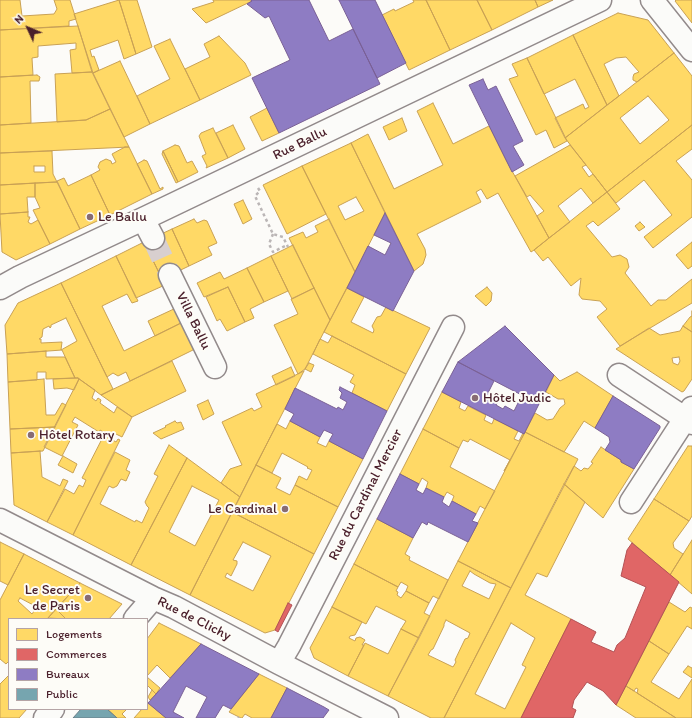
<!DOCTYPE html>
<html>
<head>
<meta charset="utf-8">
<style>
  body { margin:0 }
  #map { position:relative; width:692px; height:718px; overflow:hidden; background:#fcfbf8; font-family:Itim,sans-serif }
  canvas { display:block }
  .legend { position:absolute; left:8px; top:618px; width:140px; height:92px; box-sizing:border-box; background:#fdfcf7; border:1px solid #b5a4a5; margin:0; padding:5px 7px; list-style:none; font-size:12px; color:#4a1f2b }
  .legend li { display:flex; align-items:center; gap:8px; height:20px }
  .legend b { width:20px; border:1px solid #b5a4a5 }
  .north { position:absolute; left:8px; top:8px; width:40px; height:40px; -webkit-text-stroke:3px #fdfcf7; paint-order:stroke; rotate:314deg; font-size:11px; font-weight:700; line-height:16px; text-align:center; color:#4a1f2b }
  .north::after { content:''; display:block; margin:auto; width:14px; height:18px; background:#4a1f2b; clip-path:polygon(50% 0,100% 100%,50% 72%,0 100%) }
</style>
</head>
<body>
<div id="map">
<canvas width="692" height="718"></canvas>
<ul class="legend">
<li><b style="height:11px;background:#ffd966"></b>Logements</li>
<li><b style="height:11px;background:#e06666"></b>Commerces</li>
<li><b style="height:11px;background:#8e7cc3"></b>Bureaux</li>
<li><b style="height:11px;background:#76a5af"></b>Public</li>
</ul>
<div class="north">N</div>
</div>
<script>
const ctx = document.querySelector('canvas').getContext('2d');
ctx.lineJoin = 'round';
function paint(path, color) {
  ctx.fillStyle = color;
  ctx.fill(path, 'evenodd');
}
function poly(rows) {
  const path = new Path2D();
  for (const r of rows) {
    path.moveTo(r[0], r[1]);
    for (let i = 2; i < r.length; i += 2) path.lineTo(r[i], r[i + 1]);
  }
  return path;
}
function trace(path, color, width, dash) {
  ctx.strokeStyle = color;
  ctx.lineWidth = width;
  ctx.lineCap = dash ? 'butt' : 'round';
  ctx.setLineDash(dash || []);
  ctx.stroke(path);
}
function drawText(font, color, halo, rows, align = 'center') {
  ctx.font = font + ' Itim,sans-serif';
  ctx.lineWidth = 4;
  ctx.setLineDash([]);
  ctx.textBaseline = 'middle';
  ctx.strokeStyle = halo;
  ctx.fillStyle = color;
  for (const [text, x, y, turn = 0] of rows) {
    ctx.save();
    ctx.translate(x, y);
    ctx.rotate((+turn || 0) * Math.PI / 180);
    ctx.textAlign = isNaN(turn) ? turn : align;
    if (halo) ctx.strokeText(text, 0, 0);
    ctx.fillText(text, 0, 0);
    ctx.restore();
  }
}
const homes = poly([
  [0,0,20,0,22,16,54,14,57,9,54,0,70,0,76,19,69,21,69,26,0,30,0,0],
  [119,0,137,0,152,47,136,54,119,0],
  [119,0,136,54,124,59,118,40,90,50,92,57,94,56,99,70,93,73,74,14,119,0],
  [213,0,251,0,252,1,206,23,192,9,214,2,213,0],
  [413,0,426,0,450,50,409,70,382,15,394,9,395,11,414,2,413,0],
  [426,0,477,0,492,30,450,50,426,0],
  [477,0,535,0,538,7,492,30,477,0],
  [535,0,553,0,538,7,535,0],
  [676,0,692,0,692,23,675,1,676,0],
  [618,13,648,20,674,53,637,82,633,80,633,77,634,74,639,72,626,57,616,58,604,64,619,96,607,105,573,35,618,13],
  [78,26,92,72,72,73,70,50,76,49,76,43,38,46,38,57,32,58,33,75,0,77,0,30,78,26],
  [573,35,607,105,565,138,555,118,583,104,585,109,589,107,575,79,544,94,527,58,573,35],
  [219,36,245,63,251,75,200,100,185,69,210,57,204,44,219,36],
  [170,39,200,100,150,124,137,96,170,79,154,46,170,39],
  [674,53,692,76,692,125,607,192,565,138,674,53],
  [648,96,669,120,640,144,620,118,648,96],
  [527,58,567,141,554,148,546,130,536,135,509,79,518,76,512,64,527,58],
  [120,61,150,124,124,137,93,73,120,61],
  [92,72,110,109,86,120,57,122,55,74,92,72],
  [37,75,40,77,39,81,30,81,31,123,0,125,0,77,37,75],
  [433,103,453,144,489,126,506,160,549,238,534,250,531,252,498,193,487,199,481,189,476,192,481,202,417,234,425,249,426,255,423,264,414,271,351,143,368,134,394,189,443,165,417,111,433,103],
  [267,108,279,133,262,141,250,117,267,108],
  [110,109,129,147,0,153,0,125,86,120,110,109],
  [402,118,407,131,389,140,383,127,402,118],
  [233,125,245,149,228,158,216,133,233,125],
  [692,125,692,149,676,161,692,180,692,217,653,248,644,237,672,215,644,180,616,203,607,192,692,125],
  [213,128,228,158,206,168,207,166,202,156,206,154,199,136,201,133,213,128],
  [351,143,385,213,355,272,302,166,351,143],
  [356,197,364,211,345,220,338,206,356,197],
  [175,145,179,146,187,163,192,161,198,172,178,182,163,151,175,145],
  [570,145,586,165,582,167,589,177,593,174,607,192,593,203,581,188,558,206,570,222,549,238,537,216,544,211,530,195,527,197,515,176,570,145],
  [125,147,129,147,152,194,110,215,91,175,100,170,98,167,100,162,106,159,111,161,112,164,116,162,112,154,125,147],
  [52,151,53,174,57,182,0,185,0,153,52,151],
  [34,166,45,166,45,172,34,172,34,166],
  [163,151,178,182,176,183,162,154,163,151],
  [144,160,147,161,160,189,163,187,163,189,152,194,137,164,144,160],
  [302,166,326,214,287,234,263,185,302,166],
  [91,175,110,215,80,229,57,181,64,178,68,186,91,175],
  [57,182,80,229,50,244,33,210,40,208,35,197,35,183,57,182],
  [35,183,35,197,27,197,28,212,0,214,0,185,35,183],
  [607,192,620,209,598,226,593,221,586,226,612,257,620,255,627,259,629,267,625,273,651,306,658,300,666,300,692,279,692,303,620,346,597,317,607,309,600,301,582,299,579,295,581,278,571,286,548,257,543,261,534,250,607,192],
  [243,200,252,219,243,224,234,204,243,200],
  [28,212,28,217,30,217,28,222,31,224,38,220,50,244,16,260,2,252,0,214,28,212],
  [194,219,197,223,204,220,207,221,217,243,208,247,212,255,189,266,172,229,194,219],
  [329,219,355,272,330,320,289,238,303,232,306,238,318,232,315,226,329,219],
  [640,222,645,227,639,231,635,226,640,222],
  [172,229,189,266,162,279,144,242,172,229],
  [144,242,165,285,136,298,116,256,144,242],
  [692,242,692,266,688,269,676,255,692,242],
  [293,245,314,288,292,299,271,256,293,245],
  [116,256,138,301,132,303,127,294,102,306,124,351,183,322,195,349,130,381,126,372,118,376,113,373,107,377,61,283,116,256],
  [271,256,288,291,264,302,247,268,271,256],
  [247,268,264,302,250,309,254,318,245,322,228,287,204,297,197,283,220,272,224,279,247,268],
  [61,283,113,389,101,395,78,378,75,378,62,350,7,354,5,325,18,303,61,283],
  [66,318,77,341,61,350,62,342,41,343,41,339,39,339,42,337,43,329,49,326,50,328,51,327,51,325,66,318],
  [228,287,245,322,227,331,220,319,217,321,206,297,228,287],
  [487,287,492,293,491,301,486,306,475,296,487,287],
  [314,288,330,320,305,369,298,374,274,325,298,314,291,299,314,288],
  [347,288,364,297,351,322,373,333,374,330,372,326,377,317,381,316,386,307,430,328,406,374,324,332,347,288],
  [176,308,183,322,155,336,148,321,176,308],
  [692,311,692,332,683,326,690,317,692,316,692,311],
  [683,326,692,332,692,379,684,391,682,392,616,349,649,328,660,335,680,331,683,326],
  [679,357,680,361,678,365,673,363,672,358,679,357],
  [332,336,406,374,387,411,352,393,355,385,350,382,354,375,313,354,320,339,328,343,332,336],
  [46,351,46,357,65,357,75,378,46,379,46,372,37,372,37,380,8,382,7,354,46,351],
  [172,361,186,391,132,417,101,395,172,361],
  [309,363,314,365,311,372,305,369,309,363],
  [291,367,295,376,276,385,272,376,291,367],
  [304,371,256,465,240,497,221,483,230,469,242,465,222,422,252,408,254,411,262,407,256,394,304,371],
  [577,372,613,396,595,428,584,421,564,452,525,432,535,413,547,420,553,419,560,408,565,404,564,399,558,399,546,392,554,375,560,381,577,372],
  [78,378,79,379,74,390,67,388,54,389,53,379,78,378],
  [44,379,46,415,55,415,62,403,66,405,55,427,10,429,8,382,44,379],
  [79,379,95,390,92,398,96,401,98,398,101,400,100,403,114,413,117,407,132,417,122,437,112,432,110,436,100,430,99,432,75,417,72,422,78,425,62,456,44,447,79,379],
  [442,392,461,402,459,408,465,411,468,406,486,415,484,420,492,424,494,419,518,431,514,439,519,441,523,433,524,434,504,471,510,460,470,439,468,442,463,440,459,448,423,429,442,392],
  [208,400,214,414,203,420,197,405,208,400],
  [175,421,177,423,181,422,184,429,161,439,153,433,166,427,165,426,175,421],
  [290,421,320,437,317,443,326,447,329,441,363,459,338,507,295,485,299,476,307,480,312,470,307,468,308,467,282,453,272,473,256,465,277,424,286,429,290,421],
  [55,427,43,451,11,453,10,429,55,427],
  [423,429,459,448,450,467,495,491,485,509,480,506,476,514,452,501,454,496,447,492,444,497,426,488,428,482,422,478,419,484,400,474,423,429],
  [525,432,578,459,511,588,458,561,525,432],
  [104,435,116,442,118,439,120,440,73,535,47,522,65,489,74,494,79,485,83,487,86,480,82,478,104,435],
  [169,445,187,458,131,565,73,535,115,452,130,460,126,470,130,472,126,481,121,479,117,486,113,488,109,486,100,504,135,522,136,520,142,523,149,508,147,506,145,502,158,476,154,474,169,445],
  [688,446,692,446,692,516,689,521,654,499,688,446],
  [601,447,621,460,621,462,634,469,603,518,564,484,574,466,581,471,584,468,588,469,593,463,591,462,601,447],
  [40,451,42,477,60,486,63,479,68,481,47,522,14,505,11,453,40,451],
  [63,456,77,464,73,473,58,465,63,456],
  [187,458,240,497,190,595,131,565,187,458],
  [192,486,219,500,195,546,169,532,192,486],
  [256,465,281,478,276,488,290,495,295,485,338,507,314,554,232,512,256,465],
  [564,484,585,502,547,577,537,573,525,595,571,619,521,718,444,718,564,484],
  [511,623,535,638,522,665,526,667,505,709,475,694,511,623],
  [654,499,689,521,673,543,674,548,683,554,670,575,628,539,654,499],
  [232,512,314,554,275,630,265,633,190,595,232,512],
  [243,542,271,556,253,591,225,577,227,573,231,576,237,564,237,561,233,560,243,542],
  [377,519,413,538,405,554,410,557,409,560,448,580,439,599,433,596,429,603,406,591,408,586,401,582,398,587,354,564,377,519],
  [692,540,692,594,670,575,692,540],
  [0,542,24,554,8,585,0,581,0,542],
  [24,554,80,583,47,619,9,619,9,661,6,664,0,659,0,600,24,554],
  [20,598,37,607,32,614,18,601,20,598],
  [458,561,511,588,444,718,431,718,388,696,458,561],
  [470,571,474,574,490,583,496,584,489,599,462,586,470,571],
  [446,620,470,633,468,638,465,639,455,660,456,662,453,667,428,655,431,650,433,649,444,626,444,624,446,620],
  [354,564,398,587,396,591,398,592,397,595,401,598,406,591,429,603,424,613,430,616,419,638,401,629,406,621,376,606,366,624,332,607,354,564],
  [80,583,122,604,109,619,66,619,56,609,80,583],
  [669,602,685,612,690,607,692,608,692,629,687,626,669,654,649,641,669,602],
  [332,607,362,622,355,635,350,636,349,638,355,641,356,638,360,637,365,640,362,645,364,645,348,676,314,658,310,648,332,607],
  [56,609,66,619,48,618,56,609],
  [159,623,201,644,170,678,157,665,147,676,147,639,159,623],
  [401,629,419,638,388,696,348,676,365,643,388,654,401,629],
  [649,641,669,654,651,682,679,699,692,679,692,718,676,718,637,693,638,689,636,688,634,691,626,686,649,641],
  [688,666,692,668,692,678,683,672,688,666],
  [259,674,287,688,271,718,252,718,245,714,242,718,241,718,229,712,259,674],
  [9,675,9,709,27,709,19,718,0,718,0,684,9,675],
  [147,677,160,688,156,694,147,685,147,677],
  [626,686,634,691,676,718,636,718,616,705,626,686],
  [152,690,156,694,150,700,148,697,152,690],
  [148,703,166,718,134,718,142,709,147,709,148,703],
  [107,709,127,709,122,714,126,718,117,718,107,709]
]);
const shops = poly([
  [632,543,679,582,616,705,603,691,587,682,574,700,572,708,576,710,573,718,521,718,571,619,596,632,591,642,614,652,617,645,625,638,646,587,621,576,627,550,632,543],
  [288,603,292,605,278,632,275,630,288,603]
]);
const offices = poly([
  [251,0,309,0,329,41,353,29,380,84,279,133,252,78,290,60,269,16,265,18,247,4,252,1,251,0],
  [339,0,375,0,406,63,377,78,339,0],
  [483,79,488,90,496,86,523,141,513,146,524,165,512,172,469,85,483,79],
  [385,213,414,271,393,311,347,288,368,246,385,255,391,243,374,235,385,213],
  [505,326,554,375,539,404,458,362,505,326],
  [458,362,494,381,488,393,495,397,497,403,496,405,503,409,505,406,514,411,522,395,539,404,524,434,442,392,458,362],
  [340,387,387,411,363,459,329,441,333,434,324,430,320,437,290,421,294,414,285,409,295,388,337,409,338,407,343,410,347,402,340,398,342,393,339,390,340,387],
  [613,396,660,426,660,428,634,469,621,462,621,460,605,450,610,442,609,437,595,428,613,396],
  [400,474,419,484,416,490,423,494,426,488,444,497,442,502,449,507,452,501,476,514,472,521,478,523,468,542,428,522,427,525,422,522,413,538,377,519,400,474],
  [201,644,259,674,231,709,223,705,215,718,196,718,207,697,186,686,173,712,184,718,166,718,148,703,201,644],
  [287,688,324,707,329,710,323,718,271,718,287,688]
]);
const public = poly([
  [81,709,107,709,117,718,73,718,81,709]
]);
const minorTunnel = poly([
  [153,238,170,275]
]);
const path = poly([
  [258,188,260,191,255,196,273,234,283,237,288,247],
  [273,234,269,244,273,252,287,245],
  [238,718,239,717]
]);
const minor = poly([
  [652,0,692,50],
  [143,219,153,238],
  [170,275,215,367],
  [0,288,20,277,143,219,600,0],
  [619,375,692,423],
  [631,502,692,408],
  [0,520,153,598,174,607,279,663,387,718],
  [135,619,153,598],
  [279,663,289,646,453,327],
  [45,718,53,709]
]);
const markers = [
  [90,217,4,"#886c73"],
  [475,398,4,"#886c73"],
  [31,435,4,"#886c73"],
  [285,509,4,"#886c73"],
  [88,598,4,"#886c73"]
];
const streetNames = [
  ["Rue Ballu",300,144,-26],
  ["Villa Ballu",193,321,64],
  ["Rue du Cardinal Mercier",366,495,-63],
  ["Rue de Clichy",194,619,27]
];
const poiNames = [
  ["Le Ballu",98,217],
  ["Hôtel Judic",483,398],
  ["Hôtel Rotary",39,435],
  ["Le Cardinal",277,509,"right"],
  ["Le Secret",80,590,"right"],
  ["de Paris",80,606,"right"]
];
paint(homes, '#ffd966');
trace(homes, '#c9a154', 1);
paint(shops, '#e06666');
trace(shops, '#b35154', 1);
paint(offices, '#8e7cc3');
trace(offices, '#7a6095', 1);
paint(public, '#76a5af');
trace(public, '#697d87', 1);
trace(minorTunnel, '#d8cfcf', 22, [22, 11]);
trace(minor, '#928a8b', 25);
trace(path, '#bbb6b6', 2.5, [3, 3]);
trace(minor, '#fbfbf9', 22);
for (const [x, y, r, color] of markers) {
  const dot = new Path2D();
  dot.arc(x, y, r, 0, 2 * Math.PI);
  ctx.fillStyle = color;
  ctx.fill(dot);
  trace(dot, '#fdfcf7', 1.5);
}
drawText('14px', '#4a1f2b', '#fdfcf7', streetNames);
drawText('14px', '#4a1f2b', '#fdfcf7', poiNames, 'left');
</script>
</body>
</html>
